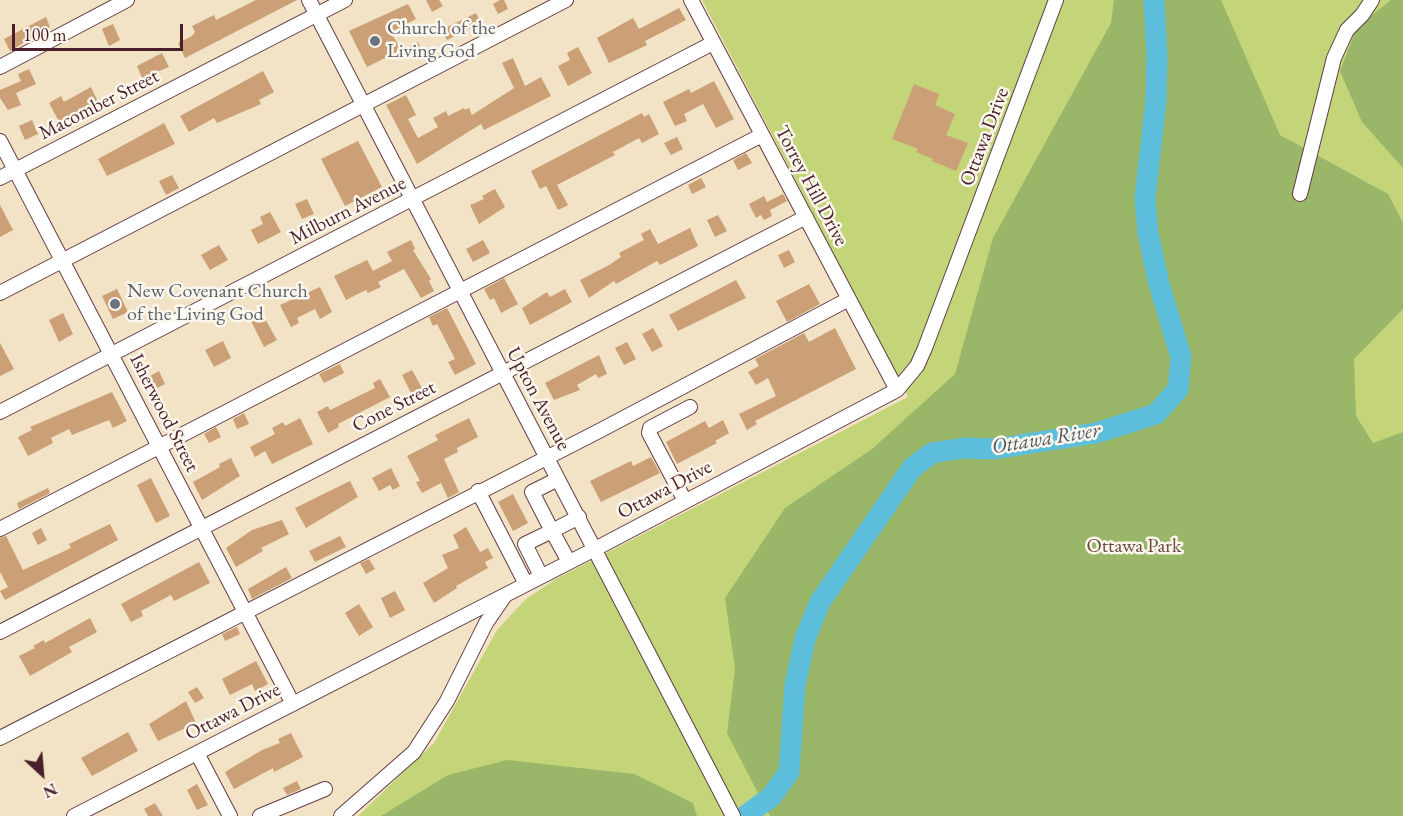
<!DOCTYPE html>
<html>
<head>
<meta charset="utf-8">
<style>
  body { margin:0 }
  #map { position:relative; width:1403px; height:816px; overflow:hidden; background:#f2e2c6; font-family:"EB Garamond",serif }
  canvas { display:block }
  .north { position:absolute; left:12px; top:744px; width:60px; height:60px; -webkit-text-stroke:4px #fbf7ec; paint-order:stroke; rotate:154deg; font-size:16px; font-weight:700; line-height:24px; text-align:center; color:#4a1f2b }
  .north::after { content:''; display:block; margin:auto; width:21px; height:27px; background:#4a1f2b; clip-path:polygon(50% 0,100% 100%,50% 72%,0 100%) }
  .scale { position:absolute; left:12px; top:24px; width:171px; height:27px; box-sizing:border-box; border:3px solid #4a1f2b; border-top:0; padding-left:8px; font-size:18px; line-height:21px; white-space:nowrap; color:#4a1f2b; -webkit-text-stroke:4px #fbf7ec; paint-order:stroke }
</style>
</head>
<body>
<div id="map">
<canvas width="1403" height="816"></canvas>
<div class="north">N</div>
<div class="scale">100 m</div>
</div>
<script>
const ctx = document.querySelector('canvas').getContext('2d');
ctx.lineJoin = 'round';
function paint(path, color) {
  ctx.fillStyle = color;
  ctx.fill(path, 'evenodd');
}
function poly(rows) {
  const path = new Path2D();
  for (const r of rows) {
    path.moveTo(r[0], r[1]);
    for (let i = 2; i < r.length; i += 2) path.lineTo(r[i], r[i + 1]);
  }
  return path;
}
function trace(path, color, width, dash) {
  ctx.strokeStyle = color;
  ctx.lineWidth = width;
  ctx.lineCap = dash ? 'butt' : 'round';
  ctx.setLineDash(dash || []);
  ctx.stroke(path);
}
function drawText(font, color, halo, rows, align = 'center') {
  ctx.font = font + ' "EB Garamond",serif';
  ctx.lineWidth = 5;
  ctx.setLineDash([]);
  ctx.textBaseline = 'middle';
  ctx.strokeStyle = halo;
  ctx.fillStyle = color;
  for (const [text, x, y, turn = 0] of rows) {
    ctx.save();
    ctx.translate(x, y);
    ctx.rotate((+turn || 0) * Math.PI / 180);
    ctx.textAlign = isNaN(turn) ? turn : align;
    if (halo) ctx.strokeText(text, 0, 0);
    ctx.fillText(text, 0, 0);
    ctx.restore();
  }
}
const green = poly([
  [702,0,1403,0,1403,816,358,816,434,743,497,630,526,599,556,579,908,397]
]);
const forest = poly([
  [1114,0,1221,0,1280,135,1388,194,1403,223,1403,309,1354,359,1356,416,1373,443,1403,432,1403,816,770,816,727,733,735,669,725,598,785,508,872,449,955,374,993,238,1111,23],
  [1391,0,1403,0,1403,168,1362,122,1340,71,1357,27],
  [507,760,634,774,693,803,697,816,381,816,448,775]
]);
const river = poly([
  [745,816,771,797,789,772,795,685,805,639,820,602,912,468,932,453,963,448,994,449,1096,433,1156,414,1178,389,1181,357,1159,284,1148,233,1145,199,1156,100,1157,56,1154,0]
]);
const building = poly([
  [256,0,297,0,185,58,178,43,192,36,195,32,192,26,214,15,216,20],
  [426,0,439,0,443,6,432,12],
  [500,0,504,0,508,9,498,14,493,4],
  [408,4,416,19,391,32,401,50,367,67,349,31],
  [679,8,686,20,645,41,647,45,609,63,597,38,633,18,639,29],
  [476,13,481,23,447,40,441,30],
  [46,17,50,27,10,51,4,39],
  [113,24,120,40,109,46,102,29],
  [418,42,423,52,413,57,408,47],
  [578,47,592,73,568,86,558,66,570,60,567,53],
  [162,53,169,67,142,78,137,66],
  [513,58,525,86,541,77,551,96,484,130,481,124,417,164,386,105,406,95,416,115,408,119,418,138,438,127,433,118,446,111,448,116,464,108,465,110,469,108,472,115,514,88,502,63],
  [29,69,36,84,16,93,21,105,8,110,0,98,0,90,21,81,18,74],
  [263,71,274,92,259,100,261,104,217,123,214,118,189,132,180,116],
  [714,81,734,119,716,128,703,104,684,114,687,121,675,126,663,102,689,89,691,93],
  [914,84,939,94,935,105,955,114,946,135,968,143,956,171,932,161,933,159,916,152,918,149,892,139],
  [91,87,99,104,61,125,49,103,61,96,64,102],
  [642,113,644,117,649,114,659,134,642,143,639,138,613,152,615,155,557,185,568,205,558,210,546,186,540,189,531,171],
  [32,120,38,134,25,140,19,126],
  [164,123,175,144,107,176,98,159],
  [677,137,683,149,671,155,664,143],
  [358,141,382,187,345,206,321,159],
  [746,153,752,163,738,170,733,160],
  [172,175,179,188,166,195,159,181],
  [701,178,706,187,692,194,688,185],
  [495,189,505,207,479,224,470,205,484,199,482,196],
  [783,194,787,201,770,210,772,216,764,220,761,215,756,218,749,204,764,196,767,202],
  [307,199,314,214,302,219,295,204],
  [0,205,13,230,0,237],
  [270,212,281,232,258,244,251,230,263,224,260,217],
  [718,215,727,231,715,237,707,220],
  [690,228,698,246,660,265,657,261,616,284,614,281,589,298,580,280,609,265,621,257,619,253,644,240,641,234,650,229,658,244],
  [411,240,415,249,413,250,431,279,429,281,434,291,421,298,404,269,378,282,381,287,368,293,366,290,346,300,334,276,367,260,373,271,392,261,387,252],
  [483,240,490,253,473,262,466,249],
  [219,245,228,260,210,270,201,255],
  [789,250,795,262,784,268,778,255],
  [504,278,518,304,501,313,494,298,490,300,484,289],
  [736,280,746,298,678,331,669,315],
  [809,284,820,304,787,322,776,301],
  [320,287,332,312,320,319,315,309,297,318,299,323,291,327,280,305],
  [117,289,128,312,113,319,102,296],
  [565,289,572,302,530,325,522,308,547,292,550,297],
  [447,308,476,364,455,375,448,362,455,359,437,324,433,326,429,317],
  [63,313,73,334,59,342,49,320],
  [263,315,277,340,264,347,251,321],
  [653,328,663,346,652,352,642,334],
  [835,328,856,369,755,421,757,424,747,430,739,414,776,396,768,378,756,385,748,372,759,366,755,359,804,333,809,342],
  [223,341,231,358,214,367,205,350],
  [627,342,636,359,624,365,615,348],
  [0,343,14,369,0,376],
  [599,355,607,374,598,378,596,374,577,385,580,390,554,400,545,383],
  [340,364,344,373,324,383,319,374],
  [412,370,422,388,411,393,402,375],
  [159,371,165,384,151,391,145,379],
  [380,379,390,397,338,424,339,427,328,433,317,412,328,406,330,410,375,388,373,383],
  [112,392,127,421,113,428,109,420,72,435,69,429,51,438,53,443,28,456,18,437,32,430,30,427],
  [244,413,249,424,237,429,233,419],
  [300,418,313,444,272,464,265,451,255,457,250,447,275,434,272,428,283,422,285,426],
  [469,418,478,437,457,448,458,452,444,459,459,492,448,498,441,483,422,493,416,482,420,481,407,456,438,440,435,435],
  [723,420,729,433,715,441,717,443,677,464,666,442,705,421,709,428],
  [216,427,221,437,209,443,204,434],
  [651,457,660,473,601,502,590,481,631,461,633,466],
  [231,458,240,476,202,500,193,482,220,467,219,464],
  [391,468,400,486,393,490,390,485,379,491,372,478],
  [151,478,170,516,156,523,137,485],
  [350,481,358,497,306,528,295,508],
  [48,488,50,493,19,509,17,503],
  [513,494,528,523,513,531,498,502],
  [282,520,289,534,261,548,263,551,236,567,226,548,252,530],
  [110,524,118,540,5,600,0,591,8,587,0,572,0,538,6,536,23,570,71,548,69,544],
  [466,527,480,552,488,548,493,558,485,562,488,568,456,586,457,588,434,603,423,583,448,568,442,555,459,548,453,535],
  [41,528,47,540,38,545,32,533],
  [340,536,346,547,315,562,309,551],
  [369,559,375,569,366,574,360,563],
  [199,562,210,583,174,601,171,595,141,611,143,616,131,622,121,604],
  [286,567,292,578,252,599,248,589],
  [395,591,405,610,390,618,381,598],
  [359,604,373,627,359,636,345,613],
  [90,618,97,632,69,647,72,652,30,676,19,656,35,648,33,646,44,640,45,643],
  [237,627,240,634,225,641,222,634],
  [256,661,268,684,255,691,252,684,230,695,222,679],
  [197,687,204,698,195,703,188,692],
  [186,701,196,723,158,741,149,724],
  [128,732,138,751,92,776,81,758],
  [291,733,303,757,274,772,273,768,234,789,225,772,262,750,280,743,278,739],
  [297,781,301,789,287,795,283,788],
  [197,784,208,805,197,810,187,790],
  [155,803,163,816,148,816,144,809]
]);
const minor = poly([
  [309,0,733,816],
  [691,0,897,390],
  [0,67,127,0],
  [0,141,293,704],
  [0,178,345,0],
  [1300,194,1334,58,1347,30,1362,15,1372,0],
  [0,293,566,0],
  [0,412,713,43],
  [558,479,532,492,552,531,579,517],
  [478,491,526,584],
  [685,501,649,433,650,428,690,407],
  [0,529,762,135],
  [541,576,525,544,552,531,569,562],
  [0,632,806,217],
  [0,738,599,431,849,299],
  [197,753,230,816],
  [74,816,595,549,897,390,917,366,925,348,1056,0],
  [260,816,325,789],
  [341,816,414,752,447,701,486,623,504,597]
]);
const markers = [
  [375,41,6,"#6b7280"],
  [115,304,6,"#6b7280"]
];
const worshipNames = [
  ["Church of the",387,29],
  ["Living God",387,52],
  ["New Covenant Church",127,292],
  ["of the Living God",127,315]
];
const streetNames = [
  ["Macomber Street",99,105,-27],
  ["Ottawa Drive",985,137,-69],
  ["Torrey Hill Drive",811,186,62],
  ["Milburn Avenue",348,211,-27],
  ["Upton Avenue",538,399,62],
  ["Cone Street",394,407,-27],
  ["Isherwood Street",164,413,63],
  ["Ottawa Drive",665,490,-28],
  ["Ottawa Drive",233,712,-27]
];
const parkNames = [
  ["Ottawa Park",1134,547]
];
const waterNames = [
  ["Ottawa River",1046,439,-9]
];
paint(green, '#c3d578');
paint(forest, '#9ab668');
trace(river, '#5ebfdd', 21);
paint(building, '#cba076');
trace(minor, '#633c42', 16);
trace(minor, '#fff', 14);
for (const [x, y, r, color] of markers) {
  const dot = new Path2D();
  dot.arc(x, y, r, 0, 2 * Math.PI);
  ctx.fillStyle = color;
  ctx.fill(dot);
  trace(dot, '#fbf7ec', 2);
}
drawText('20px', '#5b616d', '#fbf7ec', worshipNames, 'left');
drawText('20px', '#4a1f2b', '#fbf7ec', streetNames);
drawText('20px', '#684c3e', '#fbf7ec', parkNames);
drawText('italic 21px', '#515769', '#fbf7ec', waterNames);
</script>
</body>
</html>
